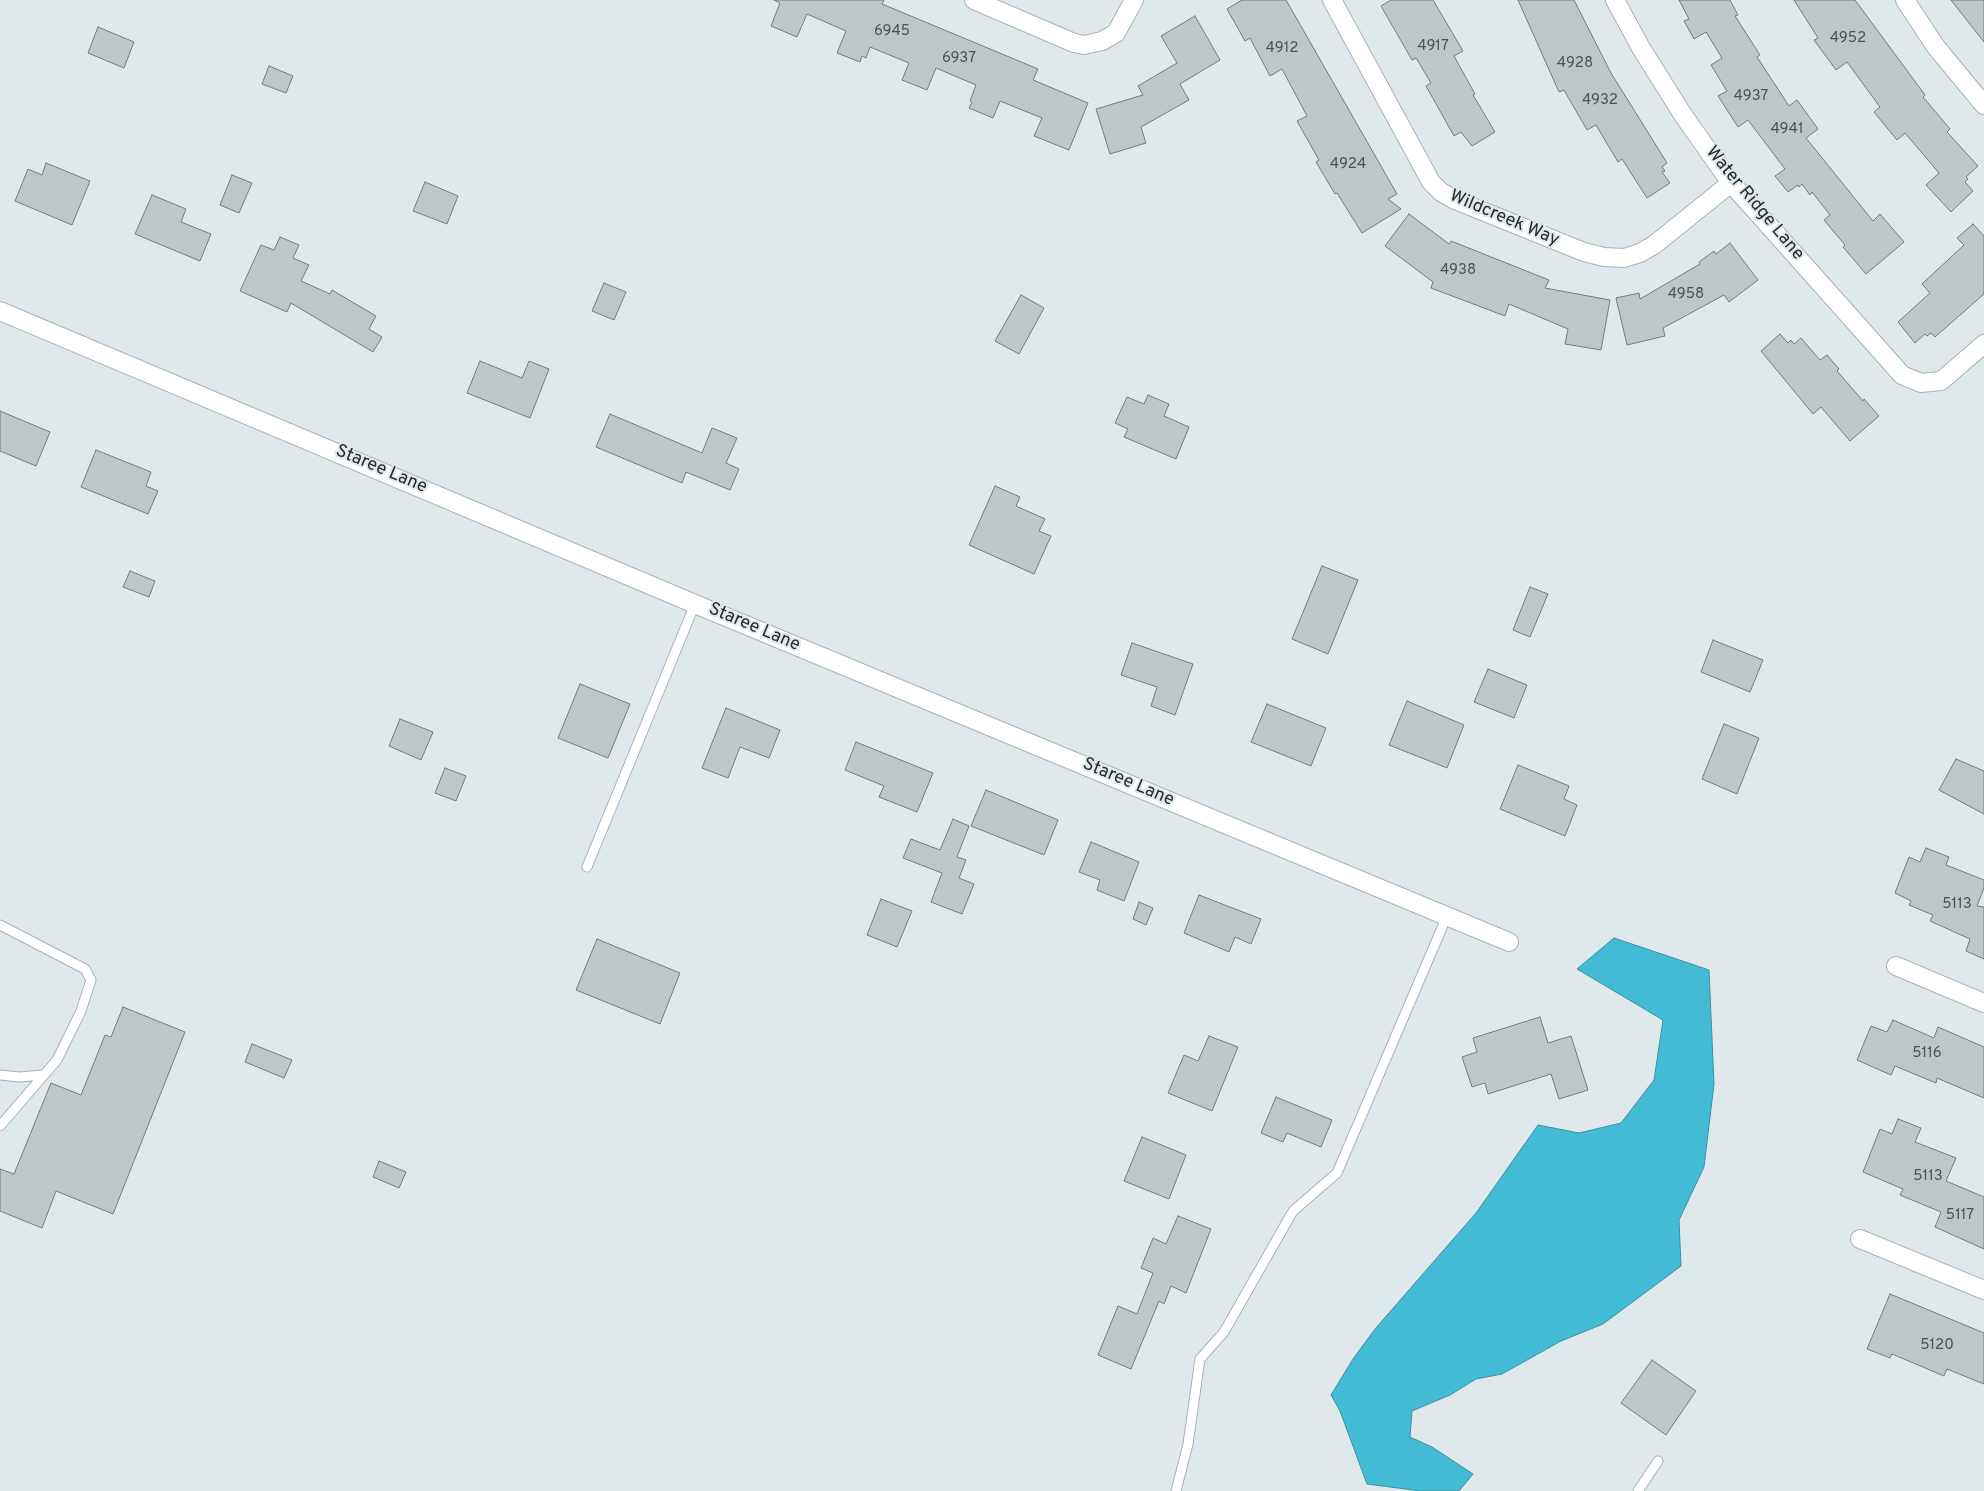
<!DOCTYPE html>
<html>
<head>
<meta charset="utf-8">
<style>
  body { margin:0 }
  canvas { display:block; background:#dfe9ec }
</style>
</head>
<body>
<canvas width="1984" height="1491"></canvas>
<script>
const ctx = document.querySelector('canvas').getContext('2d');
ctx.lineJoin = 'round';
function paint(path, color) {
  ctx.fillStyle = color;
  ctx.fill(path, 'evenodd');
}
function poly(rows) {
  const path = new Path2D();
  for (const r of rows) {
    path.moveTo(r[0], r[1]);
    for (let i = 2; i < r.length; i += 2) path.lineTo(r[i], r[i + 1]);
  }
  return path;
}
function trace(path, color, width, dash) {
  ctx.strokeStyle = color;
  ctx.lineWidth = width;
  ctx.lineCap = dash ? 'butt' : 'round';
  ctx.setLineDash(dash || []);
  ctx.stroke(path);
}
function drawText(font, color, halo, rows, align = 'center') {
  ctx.font = font + ' Overpass,sans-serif';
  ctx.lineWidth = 4;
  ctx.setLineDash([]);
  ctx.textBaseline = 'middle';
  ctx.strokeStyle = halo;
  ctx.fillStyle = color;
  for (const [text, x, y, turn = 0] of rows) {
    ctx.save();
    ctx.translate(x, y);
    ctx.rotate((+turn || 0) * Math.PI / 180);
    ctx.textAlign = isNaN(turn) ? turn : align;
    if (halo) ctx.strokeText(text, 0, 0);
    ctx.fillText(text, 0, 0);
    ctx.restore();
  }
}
const water = poly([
  [1614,938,1709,970,1714,1084,1704,1167,1679,1220,1681,1266,1603,1324,1561,1341,1502,1374,1476,1379,1450,1395,1412,1411,1410,1437,1432,1447,1473,1474,1459,1491,1421,1491,1367,1484,1340,1411,1331,1395,1353,1359,1375,1329,1476,1213,1538,1125,1579,1133,1621,1123,1654,1080,1663,1020,1577,969,1614,938]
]);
const building = poly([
  [774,0,884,0,882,4,1038,69,1033,80,1088,103,1069,150,1034,136,1042,118,1000,101,993,118,969,108,972,102,970,101,976,85,936,68,927,90,902,80,909,63,870,47,866,58,862,56,860,62,837,53,846,31,807,14,797,37,771,26,780,3,774,0],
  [1242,0,1286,0,1397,194,1388,199,1401,209,1362,233,1337,193,1335,194,1316,162,1319,160,1297,121,1307,116,1282,69,1270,76,1250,38,1245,41,1227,9,1242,0],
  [1391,0,1433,0,1463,51,1454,56,1475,94,1473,95,1495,132,1472,146,1461,132,1454,136,1426,86,1431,83,1416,58,1412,60,1381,6,1391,0],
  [1518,0,1574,0,1611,73,1667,163,1662,167,1665,171,1662,172,1670,183,1647,198,1622,159,1618,162,1596,125,1587,130,1564,90,1559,92,1518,0],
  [1679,0,1730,0,1738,15,1735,16,1760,55,1757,57,1789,106,1797,100,1818,129,1806,138,1873,221,1880,214,1904,242,1866,274,1843,247,1845,245,1824,220,1830,215,1812,192,1810,195,1802,184,1799,187,1798,185,1788,192,1775,176,1785,169,1748,120,1738,127,1718,96,1727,91,1711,65,1722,58,1706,32,1694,39,1684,21,1689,19,1679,0],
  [1794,0,1855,0,1925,95,1923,97,1950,129,1947,132,1978,166,1966,177,1968,179,1965,182,1973,191,1951,212,1926,185,1939,173,1905,133,1897,140,1874,112,1880,107,1847,62,1836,70,1814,40,1818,38,1794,0],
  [1951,0,1984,0,1984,42,1951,0],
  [1195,16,1220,60,1180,84,1189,100,1141,127,1146,143,1110,154,1096,109,1143,95,1138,86,1177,63,1161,36,1195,16],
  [98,27,134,42,124,68,88,53,98,27],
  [269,66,293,76,286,93,262,84,269,66],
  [46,163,90,181,72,225,15,201,28,169,42,175,46,163],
  [232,175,252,183,239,213,220,205,232,175],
  [425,182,458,196,447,224,413,211,425,182],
  [152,195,186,209,181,222,211,234,200,261,135,234,152,195],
  [1409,214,1449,244,1451,241,1549,280,1545,288,1610,300,1601,350,1565,344,1568,329,1509,304,1505,316,1431,288,1433,282,1385,246,1409,214],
  [1973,224,1984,236,1984,294,1935,337,1931,333,1927,336,1925,334,1915,343,1898,322,1930,293,1922,284,1964,245,1957,238,1973,224],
  [280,237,299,245,293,258,309,265,301,281,330,294,332,290,376,316,369,329,382,337,373,352,291,303,287,312,240,291,261,245,274,250,280,237],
  [1730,243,1758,280,1729,302,1724,295,1663,328,1665,336,1627,345,1616,298,1639,293,1640,299,1700,264,1699,262,1714,251,1716,254,1730,243],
  [604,283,626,292,614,320,592,311,604,283],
  [1021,295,1044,308,1019,354,995,341,1021,295],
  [1780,334,1788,343,1791,340,1794,344,1801,338,1820,360,1827,355,1839,369,1837,371,1863,401,1864,399,1879,416,1850,441,1821,407,1813,414,1761,351,1780,334],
  [480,361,522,378,529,361,549,369,530,418,467,393,480,361],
  [1148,395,1169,404,1164,416,1189,427,1176,459,1124,437,1128,429,1115,423,1127,397,1144,404,1148,395],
  [0,411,50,432,36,466,0,451,0,411],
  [610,414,702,453,712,428,737,438,726,463,739,469,730,490,686,472,682,483,596,447,610,414],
  [96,450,151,472,146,486,158,491,148,514,81,487,96,450],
  [995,486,1020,497,1016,506,1045,519,1039,531,1051,536,1034,574,969,545,995,486],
  [1322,566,1358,580,1328,654,1292,639,1322,566],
  [130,571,155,581,149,597,123,587,130,571],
  [1530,587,1548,594,1530,637,1513,630,1530,587],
  [1713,640,1763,660,1750,692,1701,672,1713,640],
  [1132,643,1193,664,1175,715,1151,706,1157,687,1121,675,1132,643],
  [1488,669,1527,685,1514,718,1474,702,1488,669],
  [580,684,630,704,608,758,558,738,580,684],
  [1407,701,1464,725,1447,768,1389,745,1407,701],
  [1267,704,1326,728,1311,766,1251,742,1267,704],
  [726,708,780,730,769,758,740,747,728,778,702,768,726,708],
  [400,719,433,732,421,760,389,746,400,719],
  [1724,724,1759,738,1737,794,1702,779,1724,724],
  [856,742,933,773,917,812,879,797,884,786,845,770,856,742],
  [1956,759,1984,771,1984,814,1939,790,1956,759],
  [1518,765,1569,786,1564,799,1577,805,1565,836,1500,809,1518,765],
  [445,768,466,776,456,801,435,793,445,768],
  [986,790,1058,820,1044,855,971,826,986,790],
  [953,819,969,826,957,857,966,860,959,878,974,884,962,914,931,902,942,873,903,858,911,839,940,850,953,819],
  [1091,842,1139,862,1124,901,1097,890,1100,880,1079,872,1091,842],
  [1926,848,1949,857,1946,865,1984,880,1984,888,1977,906,1984,907,1984,959,1966,951,1970,939,1930,921,1933,915,1909,905,1911,901,1895,893,1909,857,1920,862,1926,848],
  [1199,895,1261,919,1251,944,1235,937,1229,952,1184,933,1199,895],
  [881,899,912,911,897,947,867,935,881,899],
  [1139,902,1153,908,1146,925,1133,919,1139,902],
  [597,939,680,973,660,1024,576,990,597,939],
  [123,1007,185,1032,113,1214,56,1191,42,1228,0,1211,0,1169,14,1174,51,1083,81,1095,105,1035,111,1037,123,1007],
  [1540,1017,1548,1043,1571,1036,1588,1090,1559,1099,1551,1074,1488,1094,1485,1083,1472,1087,1462,1057,1477,1052,1473,1038,1540,1017],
  [1893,1020,1934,1038,1938,1027,1984,1047,1984,1098,1937,1078,1936,1083,1895,1066,1891,1075,1857,1060,1871,1026,1887,1032,1893,1020],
  [1209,1036,1238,1047,1212,1111,1168,1093,1184,1055,1198,1061,1209,1036],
  [252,1044,292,1060,284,1078,245,1062,252,1044],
  [1276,1097,1332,1120,1321,1147,1287,1133,1283,1142,1261,1133,1276,1097],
  [1898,1119,1921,1128,1915,1142,1956,1158,1946,1181,1984,1197,1984,1249,1935,1227,1941,1212,1900,1195,1903,1189,1863,1172,1880,1129,1892,1134,1898,1119],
  [1142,1137,1186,1155,1169,1199,1124,1181,1142,1137],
  [379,1161,406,1172,399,1188,373,1177,379,1161],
  [1178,1216,1211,1229,1186,1293,1171,1286,1164,1304,1159,1301,1131,1369,1098,1355,1118,1306,1137,1314,1153,1273,1141,1268,1153,1238,1166,1244,1178,1216],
  [1890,1294,1984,1333,1984,1384,1947,1369,1944,1376,1892,1354,1890,1358,1867,1349,1890,1294],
  [1652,1360,1696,1391,1666,1435,1621,1403,1652,1360]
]);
const lane = poly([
  [587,867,695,604],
  [0,925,85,969,91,980,81,1011,57,1060,0,1126],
  [0,1075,19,1077,43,1075],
  [1176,1491,1188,1444,1200,1359,1224,1332,1293,1211,1337,1173,1447,916],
  [1638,1491,1658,1461]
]);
const street = poly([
  [974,0,1074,43,1084,45,1102,41,1116,33,1134,0],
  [1332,0,1431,182,1441,192,1455,200,1584,252,1604,257,1624,258,1640,253,1654,245,1731,183],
  [1615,0,1641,48,1683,115,1731,183,1902,375,1921,383,1941,381,1984,344],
  [1905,0,1936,47,1984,105],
  [0,311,695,604,1509,942],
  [1896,966,1984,1003],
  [1860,1239,1984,1290]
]);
const numberNames = [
  ["6945",892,32],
  ["4952",1848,39],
  ["4917",1433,47],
  ["4912",1282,49],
  ["6937",959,59],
  ["4928",1575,64],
  ["4937",1751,97],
  ["4932",1600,101],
  ["4941",1787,130],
  ["4924",1348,165],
  ["4938",1458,271],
  ["4958",1686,295],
  ["5113",1957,905],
  ["5116",1927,1054],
  ["5113",1928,1177],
  ["5117",1960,1216],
  ["5120",1937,1346]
];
const streetNames = [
  ["Water Ridge Lane",1754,204,50],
  ["Wildcreek Way",1504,219,23],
  ["Staree Lane",381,470,23],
  ["Staree Lane",754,628,23],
  ["Staree Lane",1128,783,23]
];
paint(water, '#44bbd5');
trace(water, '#3b90a2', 1);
paint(building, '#bdc7ca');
trace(building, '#727b7e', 1);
trace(lane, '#a8b2b5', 11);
trace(street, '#a8b2b5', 20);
trace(lane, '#fff', 9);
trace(street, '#fff', 18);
drawText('15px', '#4c5153', null, numberNames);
drawText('18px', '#262a2b', '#dfe9ec', streetNames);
</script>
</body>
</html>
